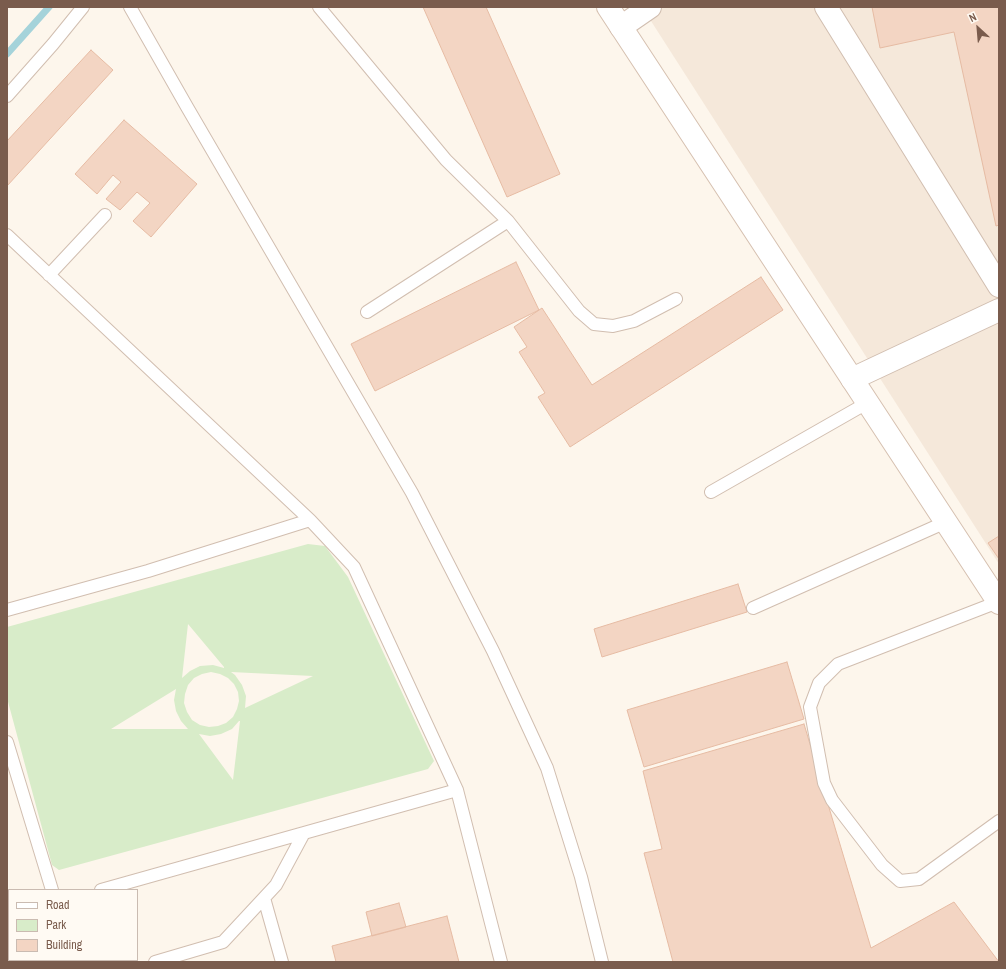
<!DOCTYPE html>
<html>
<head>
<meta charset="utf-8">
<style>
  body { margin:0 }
  #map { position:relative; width:1006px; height:969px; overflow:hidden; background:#fdf6ec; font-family:"Archivo Narrow",sans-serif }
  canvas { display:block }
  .frame { position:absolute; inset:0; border:8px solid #7a5c4d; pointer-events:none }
  .legend { position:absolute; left:8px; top:889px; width:130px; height:72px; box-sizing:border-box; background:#fffaf3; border:1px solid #cabbb1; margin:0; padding:5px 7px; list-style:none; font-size:12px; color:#7a5c4d }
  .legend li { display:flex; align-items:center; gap:8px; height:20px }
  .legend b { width:20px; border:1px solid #cabbb1 }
  .north { position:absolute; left:958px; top:8px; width:40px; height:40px; -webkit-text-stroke:3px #fffaf3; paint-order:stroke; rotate:334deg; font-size:11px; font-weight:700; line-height:16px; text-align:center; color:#7a5c4d }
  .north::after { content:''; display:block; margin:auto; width:14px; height:18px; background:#7a5c4d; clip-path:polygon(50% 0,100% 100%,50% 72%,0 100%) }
</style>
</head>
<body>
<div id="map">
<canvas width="1006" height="969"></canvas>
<div class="frame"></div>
<ul class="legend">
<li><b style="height:5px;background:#fff"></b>Road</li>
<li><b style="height:11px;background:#d8ecc9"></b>Park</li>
<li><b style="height:11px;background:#f3d5c3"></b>Building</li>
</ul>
<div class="north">N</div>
</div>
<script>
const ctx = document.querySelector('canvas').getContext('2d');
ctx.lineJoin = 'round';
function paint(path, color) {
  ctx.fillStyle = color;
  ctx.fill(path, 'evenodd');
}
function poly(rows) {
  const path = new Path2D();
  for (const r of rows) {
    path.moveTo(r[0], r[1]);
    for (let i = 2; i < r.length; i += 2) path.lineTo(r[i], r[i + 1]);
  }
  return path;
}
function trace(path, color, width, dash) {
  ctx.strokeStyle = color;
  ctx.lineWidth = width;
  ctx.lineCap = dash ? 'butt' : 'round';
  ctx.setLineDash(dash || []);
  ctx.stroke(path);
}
const residential = poly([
  [642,7,999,7,999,564]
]);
const green = poly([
  [308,544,325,546,348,577,434,761,428,769,59,870,52,865,7,698,7,627],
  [188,624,224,667,224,668,213,665,200,666,190,671,182,678],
  [211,672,220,674,228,678,234,684,238,692,239,701,237,709,233,717,226,723,218,726,209,727,200,725,192,720,187,712,184,703,185,694,188,685,194,678,202,674],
  [231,672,313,676,245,708,246,696,242,685,235,675],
  [176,689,174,700,176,711,181,721,188,729,111,729],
  [239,721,240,721,233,780,199,734,210,736,221,734,232,729]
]);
const stream = poly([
  [7,54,49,7]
]);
const building = poly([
  [423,7,486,7,560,174,507,197,423,7],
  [872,7,999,7,999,225,996,226,954,32,880,48,872,7],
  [91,50,113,70,7,186,7,141,91,50],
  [124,120,197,184,151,237,133,221,150,203,137,192,120,210,106,199,121,182,113,175,97,194,75,174,124,120],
  [516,262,539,310,375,391,351,344,516,262],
  [761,277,783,310,570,447,538,397,545,393,519,352,527,347,514,327,542,308,592,385,761,277],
  [999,536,999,559,988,543,999,536],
  [738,584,747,612,602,657,594,629,738,584],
  [787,662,804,719,644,767,627,710,787,662],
  [804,724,871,948,954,902,999,962,673,962,644,853,662,849,643,771,804,724],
  [399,903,406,927,372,936,366,912,399,903],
  [447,916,459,962,336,962,332,946,447,916],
  [69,960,73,960,74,962,62,962,69,960]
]);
const lane = poly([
  [130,7,187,107,412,493,493,651,547,768,581,877,602,962],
  [319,7,446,160,508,221,579,311,594,324,613,326,634,321,676,299],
  [7,96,53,44,83,7],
  [7,235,310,520,354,567,457,790,501,962],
  [49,275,105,215],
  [367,312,508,221],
  [711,492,867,403],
  [998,602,838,664,819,683,810,707,824,783,832,800,882,865,900,881,919,879,999,821],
  [753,608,946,522],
  [7,610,148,571,310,520],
  [7,742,52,890],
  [101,890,457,790],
  [264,898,282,962],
  [7,916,9,915],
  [155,962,223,942,276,885,304,833]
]);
const street = poly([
  [826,7,999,286],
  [621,27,650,7],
  [852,379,999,310]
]);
const secondary = poly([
  [608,7,999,603]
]);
paint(residential, '#f5e8da');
paint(green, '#d8ecc9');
trace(stream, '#a5d3da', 7);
paint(building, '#f3d5c3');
trace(building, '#e6bba3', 1);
trace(lane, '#d1beb0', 14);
trace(street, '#d1beb0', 24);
trace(secondary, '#d6c0b0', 24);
trace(lane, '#fff', 12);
trace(street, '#fff', 22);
trace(secondary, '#fff', 22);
</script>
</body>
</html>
